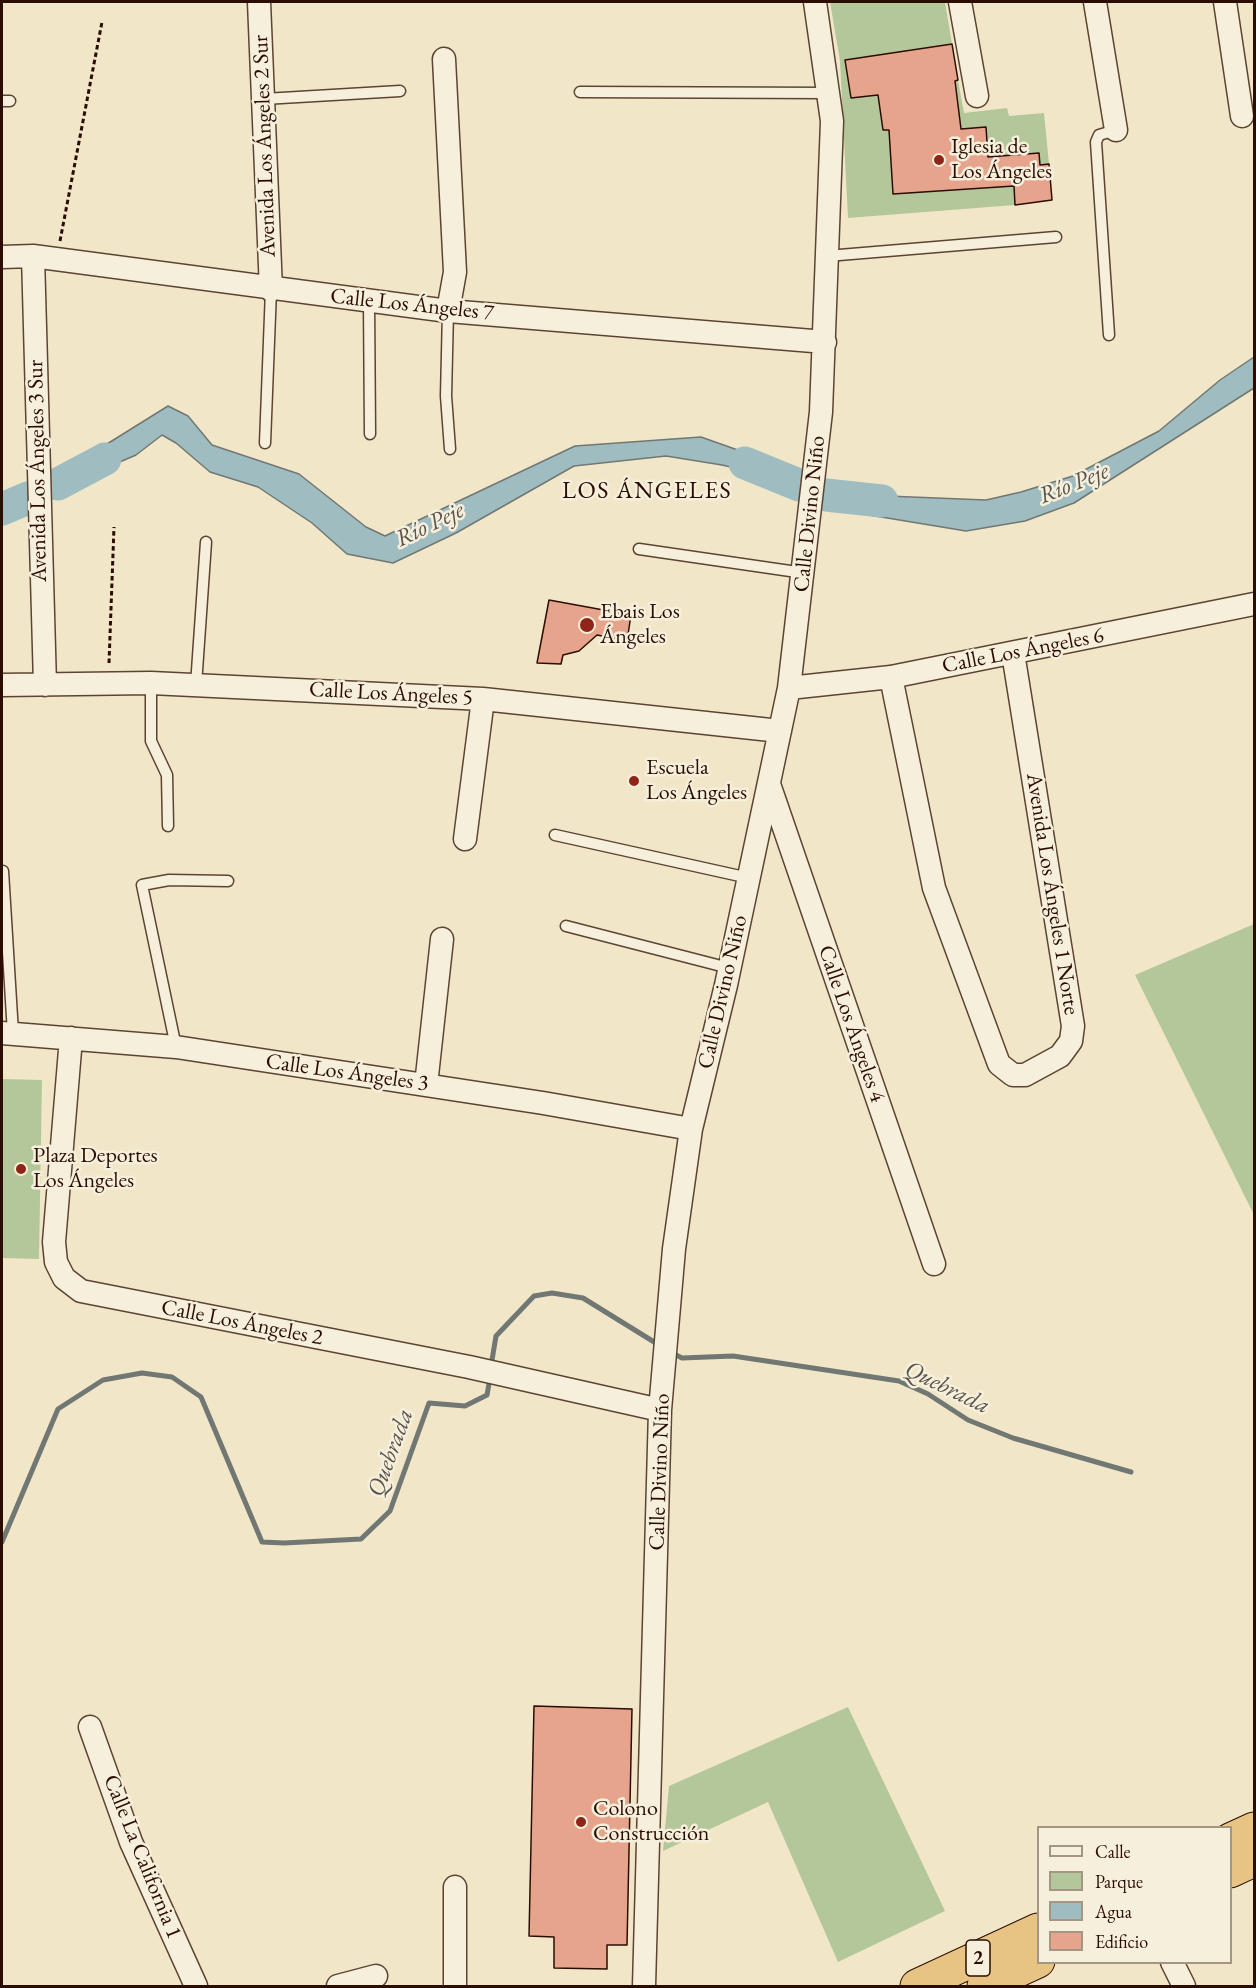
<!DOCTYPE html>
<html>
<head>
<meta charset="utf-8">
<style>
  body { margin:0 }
  #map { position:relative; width:1256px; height:1988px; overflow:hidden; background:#f1e7c8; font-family:"EB Garamond",serif }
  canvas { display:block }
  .frame { position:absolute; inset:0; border:3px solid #2b0d00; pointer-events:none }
  .legend { position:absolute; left:1037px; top:1826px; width:195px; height:138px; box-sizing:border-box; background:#f6efdb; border:2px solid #a59583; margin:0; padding:8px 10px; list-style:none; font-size:18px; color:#2b0d00 }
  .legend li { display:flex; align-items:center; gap:12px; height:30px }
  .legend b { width:30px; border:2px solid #a59583 }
</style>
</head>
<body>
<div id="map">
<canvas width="1256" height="1988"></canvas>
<div class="frame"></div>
<ul class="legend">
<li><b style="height:8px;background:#f6efdb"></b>Calle</li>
<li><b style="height:16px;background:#b4c79a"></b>Parque</li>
<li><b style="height:16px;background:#9fbdc0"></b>Agua</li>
<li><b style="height:16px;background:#e7a48d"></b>Edificio</li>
</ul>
</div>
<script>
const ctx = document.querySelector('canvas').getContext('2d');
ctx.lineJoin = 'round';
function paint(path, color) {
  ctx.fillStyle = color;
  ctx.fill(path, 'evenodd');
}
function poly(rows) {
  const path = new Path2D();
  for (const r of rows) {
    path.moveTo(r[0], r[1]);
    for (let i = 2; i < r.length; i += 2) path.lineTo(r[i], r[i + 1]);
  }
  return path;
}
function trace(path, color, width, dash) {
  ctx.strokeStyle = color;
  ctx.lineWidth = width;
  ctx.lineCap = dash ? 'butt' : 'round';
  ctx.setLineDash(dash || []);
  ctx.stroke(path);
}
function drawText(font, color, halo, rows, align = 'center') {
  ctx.font = font + ' "EB Garamond",serif';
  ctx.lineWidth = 5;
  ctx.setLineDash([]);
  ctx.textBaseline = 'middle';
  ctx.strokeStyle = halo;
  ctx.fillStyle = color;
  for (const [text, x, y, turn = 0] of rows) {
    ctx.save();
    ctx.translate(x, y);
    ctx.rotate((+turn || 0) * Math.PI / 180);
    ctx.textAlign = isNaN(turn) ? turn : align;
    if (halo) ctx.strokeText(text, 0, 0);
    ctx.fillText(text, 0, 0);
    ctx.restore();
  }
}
const green = poly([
  [830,2,945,2,952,44,845,61,851,98,878,95,884,130,936,125,928,84,958,80,964,113,1007,108,1009,116,1044,113,1049,164,1040,165,1039,153,1012,156,1015,205,848,218,840,61],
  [1254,924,1254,1215,1135,975],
  [2,1079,42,1080,39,1259,2,1258],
  [848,1707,945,1911,838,1962,768,1802,663,1851,669,1786]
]);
const water = poly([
  [1254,357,1254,388,1074,503,1025,521,966,531,863,514,838,498,862,495,986,500,1021,492,1073,476,1159,431,1220,380,1254,357],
  [168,406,188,416,212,445,299,474,366,527,385,536,575,446,701,437,749,454,788,480,722,465,666,456,574,466,456,533,393,563,347,554,312,523,258,487,210,472,176,443,162,435,136,455,73,482,64,479,70,467,168,406]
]);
const stream = poly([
  [672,1353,682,1358,733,1356,899,1381,928,1394,968,1420,1013,1438,1131,1472],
  [491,1366,496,1336,534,1296,552,1293,583,1298,659,1345],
  [2,1542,58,1409,103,1380,142,1373,172,1377,201,1397,262,1542,284,1543,361,1539,390,1511,429,1403,465,1406,487,1395,490,1378]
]);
const river = poly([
  [745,463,799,485],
  [58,484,105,459],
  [826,495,882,501],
  [2,509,28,498]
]);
const building = poly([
  [952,44,958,80,955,81,961,129,986,127,988,157,1039,153,1040,165,1049,164,1052,200,1015,205,1014,186,893,194,889,130,883,130,878,95,851,98,845,60,952,44],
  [549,600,631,615,627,641,597,635,579,651,563,655,561,664,537,663,549,600],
  [534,1706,632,1709,627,1945,607,1945,607,1969,554,1968,554,1937,529,1936,534,1706]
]);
const path = poly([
  [60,241,102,22],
  [109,663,114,527]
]);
const lane = poly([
  [580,92,828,93],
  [264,99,400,91],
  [2,101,10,101],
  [827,256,1056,237],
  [369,301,370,434],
  [448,311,446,396,450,449],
  [1109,335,1096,142,1099,135,1116,130],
  [265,443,271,290],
  [639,549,804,573],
  [151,683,151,741,167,775,168,826],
  [196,685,206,542],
  [555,835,749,878],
  [3,871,13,1033],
  [566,926,729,968],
  [176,1047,142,885,169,880,228,881]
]);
const street = poly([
  [259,2,271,290],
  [960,2,977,96],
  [1095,2,1116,130],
  [1225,2,1242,116],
  [444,59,455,272,448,311],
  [33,256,45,685],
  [2,257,33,256,448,311,825,342],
  [891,677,934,888,999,1064,1013,1075,1025,1075,1060,1056,1071,1041,1073,1026,1013,653],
  [2,685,151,683,483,699,780,731],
  [789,688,891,677,1254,604],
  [769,784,934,1264],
  [465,839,483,699],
  [2,1033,176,1047,543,1103,691,1129],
  [71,1038,54,1242,56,1262,64,1278,81,1291,469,1367,660,1410],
  [426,1085,442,939],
  [90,1727,131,1842,196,1986],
  [1172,1962,1184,1986],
  [338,1986,376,1976],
  [455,1986,455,1887],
  [644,1986,660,1410,674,1249,691,1129,726,985,789,688,821,412,832,121,815,2]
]);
const highway = poly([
  [1230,1840,1254,1829],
  [1230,1871,1254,1860],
  [917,1986,1038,1930],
  [984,1986,1038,1961]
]);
const markers = [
  [939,160,6,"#8f2418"],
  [587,625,8,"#8f2418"],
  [634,781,6,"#8f2418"],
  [21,1169,6,"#8f2418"],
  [581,1822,6,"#8f2418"]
];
const shields = [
  [978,1958,24]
];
const shieldNames = [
  ["2",978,1958]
];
const streetNames = [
  ["Avenida Los Ángeles 2 Sur",265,146,-92],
  ["Calle Los Ángeles 7",412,305,6],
  ["Avenida Los Ángeles 3 Sur",38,471,-91],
  ["Calle Divino Niño",810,514,-84],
  ["Calle Los Ángeles 6",1023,651,-11],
  ["Calle Los Ángeles 5",391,694,3],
  ["Avenida Los Ángeles 1 Norte",1052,894,81],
  ["Calle Divino Niño",723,992,-77],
  ["Calle Los Ángeles 4",851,1024,71],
  ["Calle Los Ángeles 3",347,1073,8],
  ["Calle Los Ángeles 2",242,1323,11],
  ["Calle Divino Niño",660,1472,-88],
  ["Calle La California 1",142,1857,68]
];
const poiNames = [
  ["Iglesia de",951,147],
  ["Los Ángeles",951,172],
  ["Ebais Los",600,612],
  ["Ángeles",600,637],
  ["Escuela",646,768],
  ["Los Ángeles",646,793],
  ["Plaza Deportes",33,1156],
  ["Los Ángeles",33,1181],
  ["Colono",593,1809],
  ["Construcción",593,1834]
];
const waterNames = [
  ["Río Peje",1074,484,-22],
  ["Río Peje",430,525,-26],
  ["Quebrada",947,1388,26],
  ["Quebrada",391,1453,-70]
];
const neighbourhoodNames = [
  ["LOS ÁNGELES",647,491]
];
paint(green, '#b4c79a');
paint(water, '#9fbdc0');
trace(water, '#717773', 1.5);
trace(stream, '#717773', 5);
trace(river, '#9fbdc0', 33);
paint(building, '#e7a48d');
trace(building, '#2b0d00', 1.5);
trace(lane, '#5c4432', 13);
trace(street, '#5c4432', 25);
trace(highway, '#2b0d00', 35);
trace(path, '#2b0d00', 3, [4.5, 3]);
trace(lane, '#f6efdb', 10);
trace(street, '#f6efdb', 22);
trace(highway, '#e8c484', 33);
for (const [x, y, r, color] of markers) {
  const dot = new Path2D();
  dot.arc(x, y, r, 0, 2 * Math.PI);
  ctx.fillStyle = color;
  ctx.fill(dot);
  trace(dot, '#f6efdb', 2);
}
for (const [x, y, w] of shields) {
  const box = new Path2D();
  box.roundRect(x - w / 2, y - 18, w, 36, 4.5);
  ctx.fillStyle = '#f6efdb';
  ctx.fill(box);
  trace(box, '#2b0d00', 1.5);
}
drawText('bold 21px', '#2b0d00', null, shieldNames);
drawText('22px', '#2b0d00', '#f6efdb', streetNames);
drawText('22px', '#2b0d00', '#f6efdb', poiNames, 'left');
drawText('italic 24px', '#59534d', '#f6efdb', waterNames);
ctx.letterSpacing = '1.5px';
drawText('24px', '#2b0d00', '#f6efdb', neighbourhoodNames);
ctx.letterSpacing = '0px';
</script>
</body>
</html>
